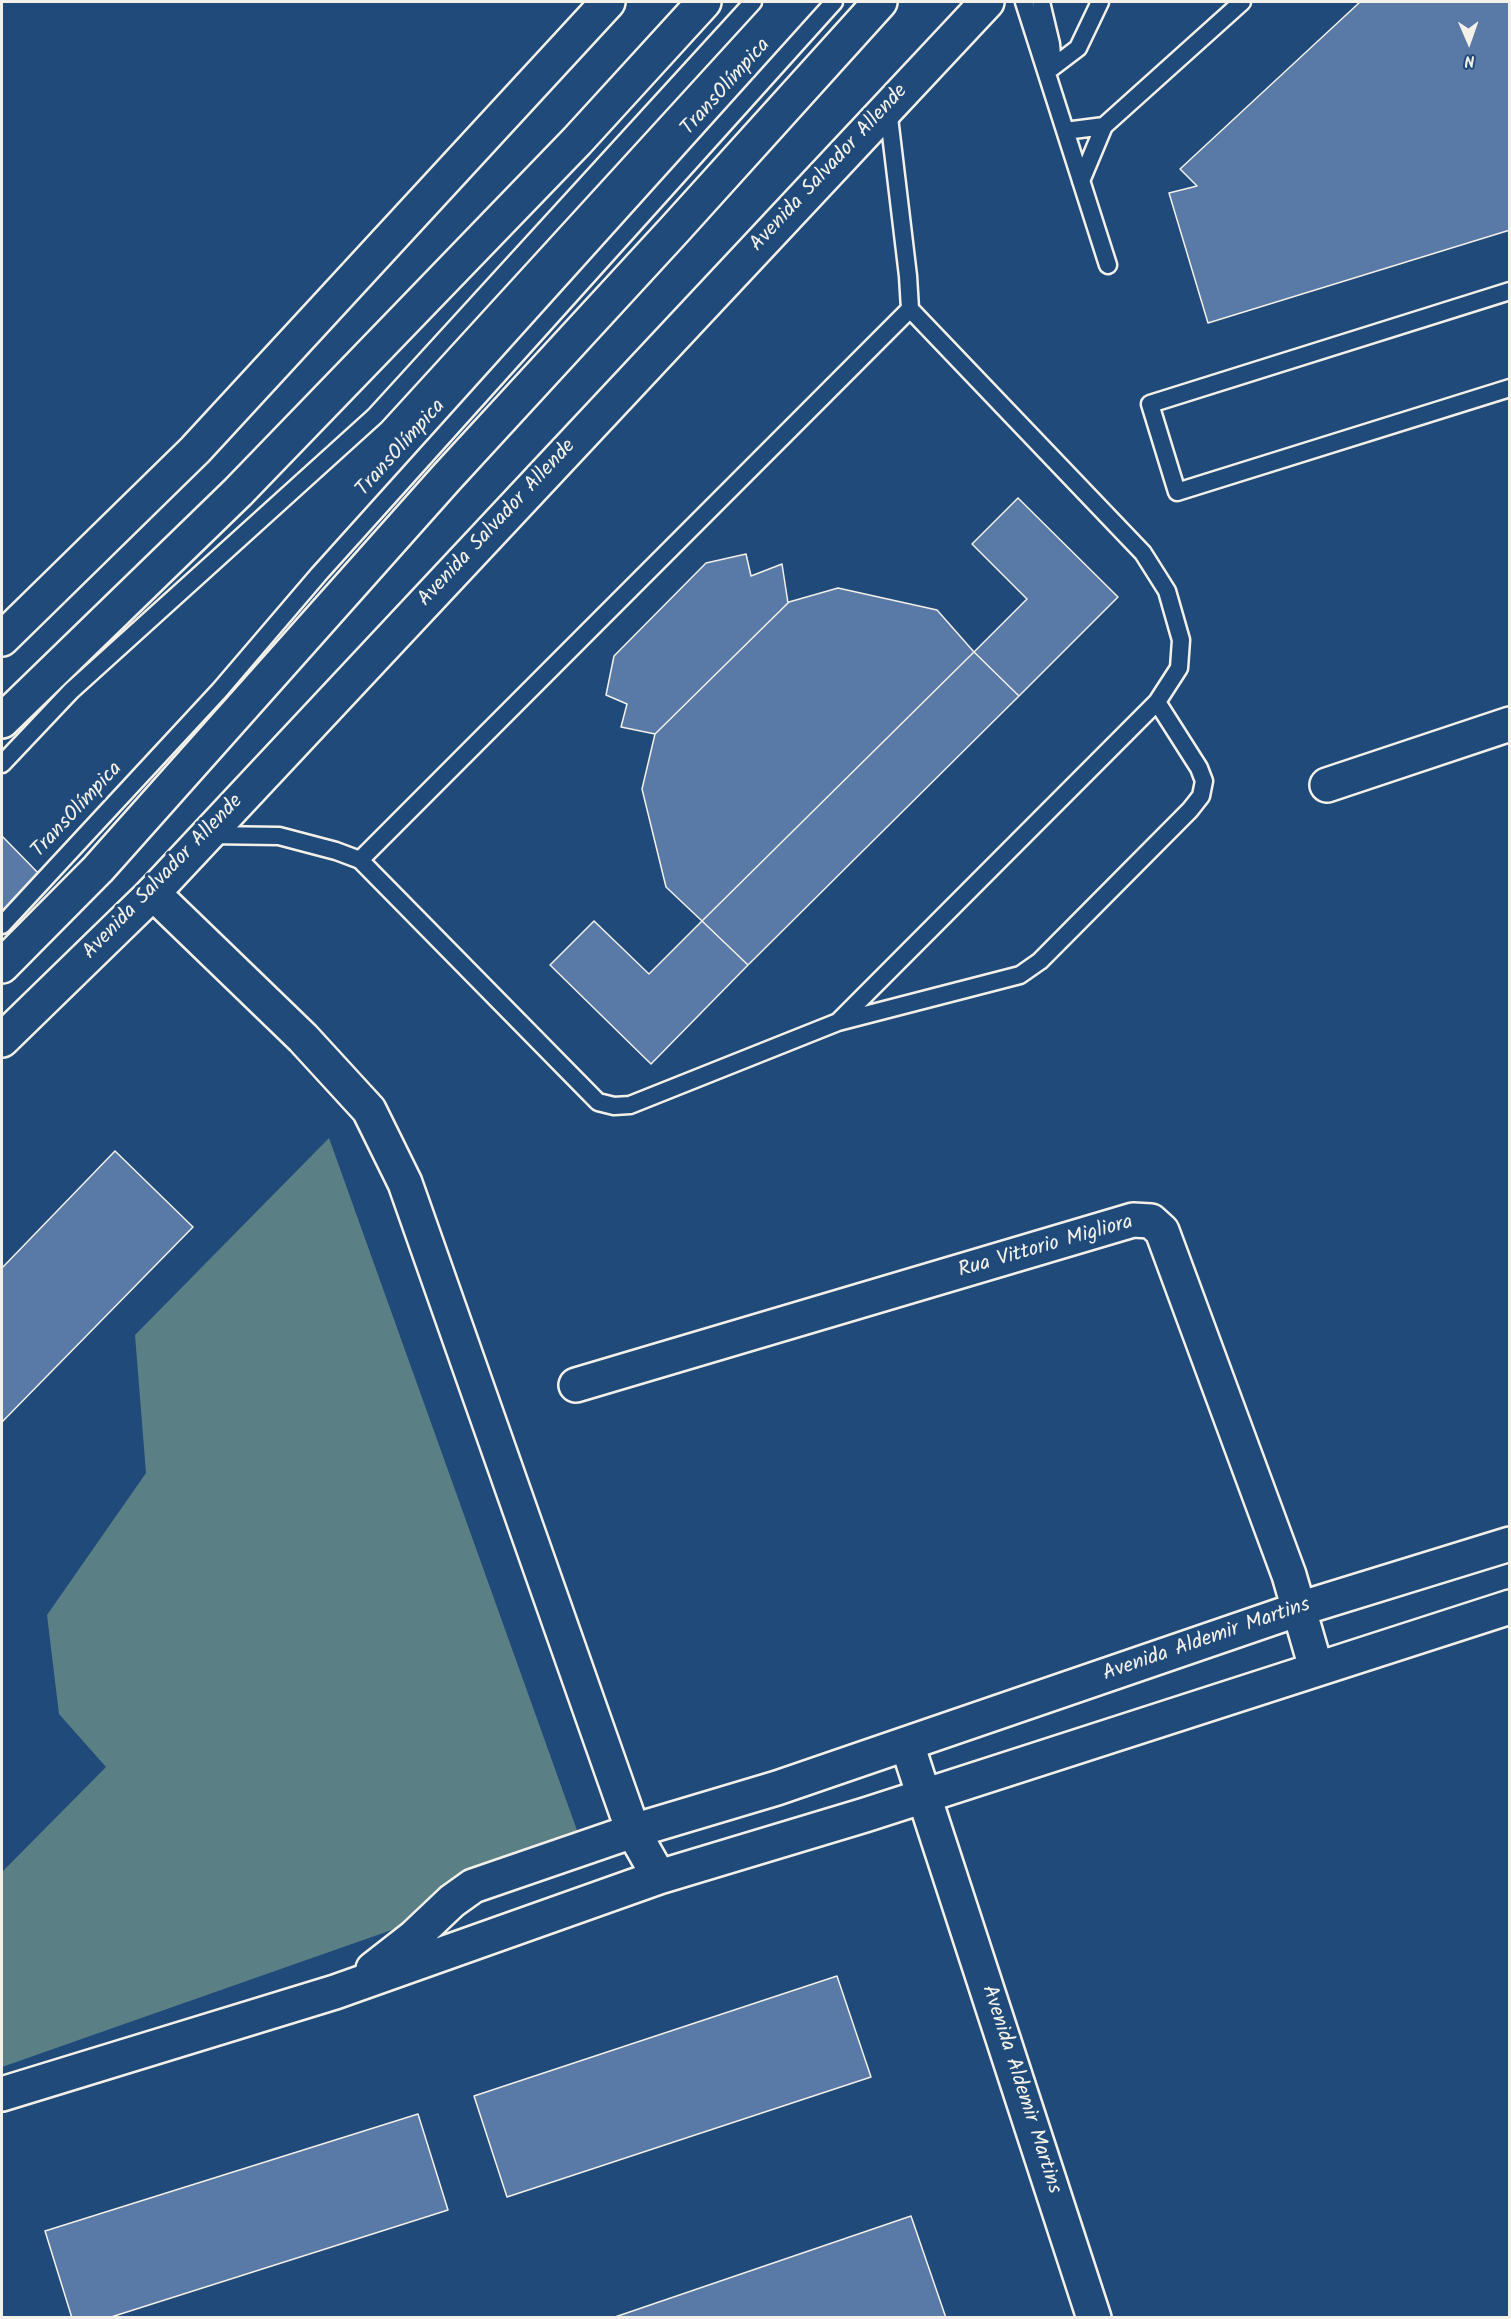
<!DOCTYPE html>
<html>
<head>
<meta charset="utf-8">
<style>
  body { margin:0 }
  #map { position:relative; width:1511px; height:2319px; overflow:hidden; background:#1f4a7a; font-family:Kalam,sans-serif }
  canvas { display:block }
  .frame { position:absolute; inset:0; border:3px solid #f4f1e8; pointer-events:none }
  .north { position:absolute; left:1439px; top:12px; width:60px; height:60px; -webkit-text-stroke:4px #1f4a7a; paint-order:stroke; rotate:178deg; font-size:16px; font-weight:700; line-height:24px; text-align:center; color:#f4f1e8 }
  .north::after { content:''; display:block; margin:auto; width:21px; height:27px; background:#f4f1e8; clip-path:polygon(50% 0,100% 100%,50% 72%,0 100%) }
</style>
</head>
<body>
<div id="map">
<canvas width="1511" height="2319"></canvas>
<div class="frame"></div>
<div class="north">N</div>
</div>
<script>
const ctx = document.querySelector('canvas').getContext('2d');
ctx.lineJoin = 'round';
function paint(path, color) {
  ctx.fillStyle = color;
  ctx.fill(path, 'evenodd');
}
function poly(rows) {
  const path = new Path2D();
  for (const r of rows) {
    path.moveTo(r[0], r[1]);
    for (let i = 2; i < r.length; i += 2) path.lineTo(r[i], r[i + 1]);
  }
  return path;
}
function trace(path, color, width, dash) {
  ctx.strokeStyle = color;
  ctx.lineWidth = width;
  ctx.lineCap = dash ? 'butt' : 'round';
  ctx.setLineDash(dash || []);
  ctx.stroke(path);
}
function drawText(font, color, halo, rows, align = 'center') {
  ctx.font = font + ' Kalam,sans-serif';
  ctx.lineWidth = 6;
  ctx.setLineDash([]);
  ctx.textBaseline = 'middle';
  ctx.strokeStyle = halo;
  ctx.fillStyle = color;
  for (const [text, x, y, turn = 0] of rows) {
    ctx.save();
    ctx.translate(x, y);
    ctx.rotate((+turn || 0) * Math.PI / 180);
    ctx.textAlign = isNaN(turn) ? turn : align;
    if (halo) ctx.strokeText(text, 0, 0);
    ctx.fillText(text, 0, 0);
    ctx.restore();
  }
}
const green = poly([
  [329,1138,588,1861,2,2067,2,1872,106,1767,59,1714,47,1615,146,1473,135,1335]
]);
const building = poly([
  [1360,2,1510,2,1510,230,1208,323,1169,193,1197,186,1180,169,1360,2],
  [1018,498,1118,597,1019,696,974,652,1027,599,972,544,1018,498],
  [746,554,751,576,782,564,788,603,655,734,621,727,627,704,606,695,614,656,706,563,746,554],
  [838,588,937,610,974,652,702,921,666,887,642,789,655,734,789,602,838,588],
  [974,652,1019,696,748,965,702,921,974,652],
  [2,836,44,879,2,920,2,836],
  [594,921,649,974,702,921,748,965,651,1064,550,965,594,921],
  [115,1151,193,1227,2,1422,2,1268,115,1151],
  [837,1976,871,2077,507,2197,474,2096,837,1976],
  [418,2114,448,2210,108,2318,72,2318,45,2231,418,2114],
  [911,2216,946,2318,612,2318,911,2216]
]);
const lane = poly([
  [1024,2,1108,265],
  [1041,2,1051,44,1053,67],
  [1053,67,1078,48,1100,2],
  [1104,126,1242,2],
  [1065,131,1104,126,1081,181],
  [1510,291,1150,404,1177,492,1510,388],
  [2,764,71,691,375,416,753,2],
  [208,835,279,836,336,851,360,860,598,1102,614,1106,630,1105,838,1022,1157,702,1179,668,1181,640,1167,591,1143,553,910,309,908,276,888,109],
  [360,860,910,309],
  [2,925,219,691,319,574,834,2],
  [838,1022,1020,975,1040,961,1190,810,1201,796,1204,781,1199,768,1157,702]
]);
const street = poly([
  [1327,785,1510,724],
  [153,893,303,1038,369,1110,405,1183,633,1831,659,1877],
  [576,1385,1133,1220,1151,1221,1162,1231,1289,1575,1316,1668],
  [907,1744,1094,2318],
  [373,1969,414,1937,452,1901,473,1886,633,1831,777,1788,1299,1609,1510,1544],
  [2,2094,335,1992,659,1877,865,1815,1510,1607]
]);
const primary = poly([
  [2,639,195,450,608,2],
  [2,1040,153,893,987,2]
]);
const highway = poly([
  [2,721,238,492,577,141,704,2],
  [2,966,98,869,446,478,675,229,880,2]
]);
const streetNames = [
  ["TransOlímpica",727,88,-48],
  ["Avenida Salvador Allende",830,169,-47],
  ["TransOlímpica",402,449,-48],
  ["Avenida Salvador Allende",498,524,-47],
  ["TransOlímpica",78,811,-47],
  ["Avenida Salvador Allende",164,878,-46],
  ["Rua Vittorio Migliora",1046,1248,-16],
  ["Avenida Aldemir Martins",1207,1641,-19],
  ["Avenida Aldemir Martins",1020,2090,72]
];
paint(green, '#5a7f85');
paint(building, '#5979a6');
trace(building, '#f4f1e8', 1.5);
trace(lane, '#f4f1e8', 21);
trace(street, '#f4f1e8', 38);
trace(primary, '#f4f1e8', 38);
trace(highway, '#f4f1e8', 38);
trace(lane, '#1f4a7a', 16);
trace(street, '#1f4a7a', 33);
trace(primary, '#1f4a7a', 33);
trace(highway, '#1f4a7a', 33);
drawText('21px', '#f4f1e8', '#1f4a7a', streetNames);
</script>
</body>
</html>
